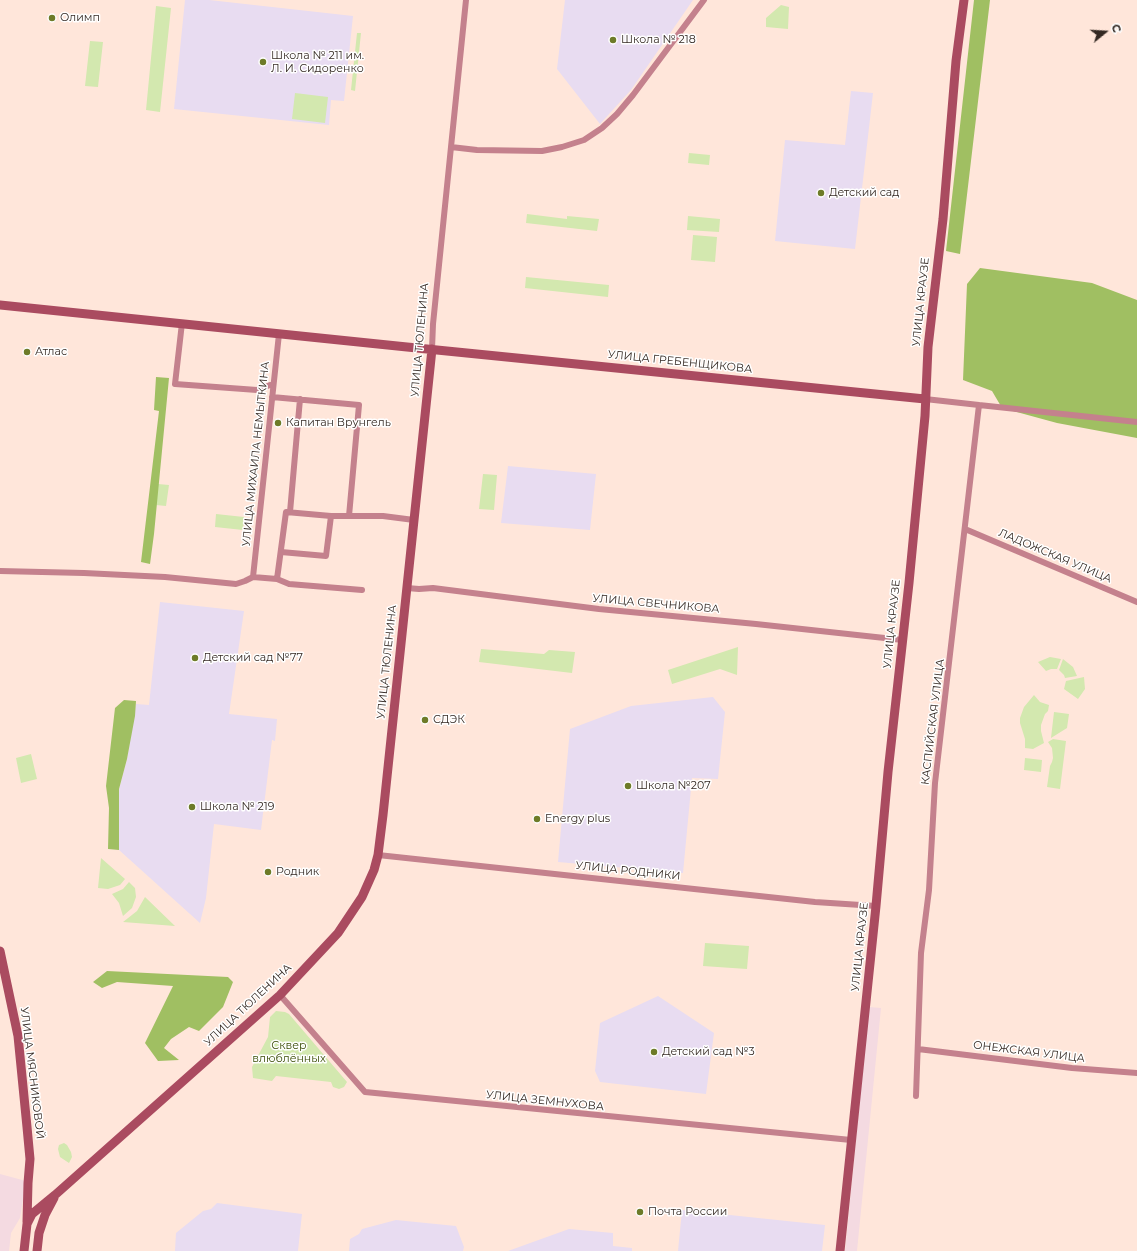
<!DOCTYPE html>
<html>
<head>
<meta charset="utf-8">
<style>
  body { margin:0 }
  #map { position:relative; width:1137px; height:1251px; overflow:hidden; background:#ffe6da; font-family:Montserrat,sans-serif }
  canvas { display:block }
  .north { position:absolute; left:1085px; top:12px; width:40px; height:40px; -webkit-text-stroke:3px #fff; paint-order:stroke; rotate:72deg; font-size:11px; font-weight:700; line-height:16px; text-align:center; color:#342923 }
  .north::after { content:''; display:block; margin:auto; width:14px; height:18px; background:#342923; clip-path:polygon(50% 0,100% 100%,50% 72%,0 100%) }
</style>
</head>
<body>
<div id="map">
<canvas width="1137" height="1251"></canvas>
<div class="north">С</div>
</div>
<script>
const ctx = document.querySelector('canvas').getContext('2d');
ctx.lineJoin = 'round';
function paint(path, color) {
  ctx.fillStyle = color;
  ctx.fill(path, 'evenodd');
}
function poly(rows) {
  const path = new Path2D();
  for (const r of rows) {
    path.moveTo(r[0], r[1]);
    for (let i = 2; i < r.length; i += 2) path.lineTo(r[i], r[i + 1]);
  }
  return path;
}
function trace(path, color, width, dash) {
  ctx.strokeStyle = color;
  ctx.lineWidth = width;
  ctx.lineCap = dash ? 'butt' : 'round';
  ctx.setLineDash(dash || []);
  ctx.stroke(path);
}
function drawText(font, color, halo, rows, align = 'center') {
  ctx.font = font + ' Montserrat,sans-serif';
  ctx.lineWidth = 3;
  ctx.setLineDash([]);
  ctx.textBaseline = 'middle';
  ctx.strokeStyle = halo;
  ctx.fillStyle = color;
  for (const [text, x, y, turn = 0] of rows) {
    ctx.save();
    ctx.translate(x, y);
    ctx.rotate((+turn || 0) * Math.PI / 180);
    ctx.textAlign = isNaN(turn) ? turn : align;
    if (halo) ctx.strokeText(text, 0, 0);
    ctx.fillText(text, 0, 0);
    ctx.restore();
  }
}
const industrial = poly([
  [869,1007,881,1008,857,1251,845,1251],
  [0,1174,26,1181,20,1218,11,1233,9,1251,0,1251]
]);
const education = poly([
  [185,0,209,0,353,16,344,101,331,100,329,125,174,109],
  [565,0,693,0,631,90,600,124,557,69],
  [851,91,873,93,855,249,775,241,785,140,845,145],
  [508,466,596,474,590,530,501,523],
  [160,602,244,611,229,714,277,719,275,741,272,740,261,830,214,824,206,898,200,923,119,850,119,789,127,759,136,704,149,705],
  [713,697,725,712,718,779,692,778,683,873,558,862,570,729,631,706],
  [658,996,714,1033,706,1094,600,1082,595,1071,600,1023],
  [217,1203,302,1214,298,1251,175,1251,176,1233,203,1211,211,1209],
  [682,1210,825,1225,822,1251,678,1251],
  [396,1220,456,1226,464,1247,463,1251,349,1251,350,1239,359,1234,362,1229],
  [569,1229,613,1233,613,1246,632,1248,632,1251,508,1251]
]);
const green = poly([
  [781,5,789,7,788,29,766,27,766,18],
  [156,6,171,8,160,112,146,110],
  [357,33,361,33,355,91,351,90],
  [90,41,103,42,98,87,85,86],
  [295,93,328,97,325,123,292,119],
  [689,153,710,155,709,165,688,163],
  [527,214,567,219,567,216,599,219,597,231,526,223],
  [688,216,720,219,719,232,687,230],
  [693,235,717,237,715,262,691,260],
  [526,277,609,285,608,297,525,288],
  [483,474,497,475,494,510,479,509],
  [158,484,169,485,166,506,156,505],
  [216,514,244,517,243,530,215,527],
  [738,647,737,675,720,669,672,684,668,670],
  [481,649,544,654,549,650,575,652,572,673,479,662],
  [1050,657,1061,659,1057,669,1051,669,1046,671,1038,662],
  [1063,659,1073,667,1077,676,1065,678,1064,675,1059,670],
  [1084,677,1085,689,1078,699,1064,689,1066,681],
  [1034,695,1040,702,1049,705,1048,711,1045,714,1041,725,1041,731,1044,743,1033,749,1025,748,1025,739,1020,723,1020,718,1024,707],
  [1054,712,1069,714,1067,728,1051,738],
  [1053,739,1066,741,1060,789,1047,787,1050,766,1052,762,1053,758,1052,748,1048,742],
  [31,754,37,779,21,783,16,758],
  [1025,758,1042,760,1041,772,1024,770],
  [101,858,125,879,120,885,108,889,98,888],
  [129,882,135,888,136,897,132,908,123,916,119,903,112,894,123,889],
  [145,897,175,926,123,922,137,911],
  [705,943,749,946,747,969,703,966],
  [276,1011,285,1012,289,1014,347,1082,344,1087,339,1089,333,1087,331,1082,276,1076,272,1081,253,1078,252,1067,268,1037,270,1017],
  [64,1143,67,1145,71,1152,72,1157,69,1163,60,1157,58,1149,59,1145]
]);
const forest = poly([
  [974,0,990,0,960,254,946,251],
  [980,268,1092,283,1137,300,1137,438,1057,423,1002,408,992,391,963,380,967,284],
  [156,377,169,378,154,534,150,564,141,562,159,411,154,410],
  [124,700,136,701,135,716,127,759,119,789,119,850,108,849,109,808,106,786,115,708],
  [107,971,228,977,233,982,223,1007,199,1031,189,1027,171,1039,164,1048,179,1060,158,1061,145,1043,173,986,117,982,102,988,93,982]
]);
const street = poly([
  [451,147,477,150,542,151,562,147,584,140,602,128,617,114,633,95,704,0],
  [182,323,175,384,257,390,270,385],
  [432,349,433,324,451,147,466,0],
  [272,397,359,405,349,516],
  [979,405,1137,422],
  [290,512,300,399],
  [965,529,1137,602],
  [281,552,326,556,331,516],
  [0,571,84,573,165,577,236,584,245,581,253,577,277,579,286,512,331,516,383,516,414,520],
  [253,577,279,334],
  [277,579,289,584,362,590],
  [407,588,419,589,433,588,599,609,756,624,903,640],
  [378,855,815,902,876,906],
  [280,995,365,1092,851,1140],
  [918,1049,1072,1068,1137,1073],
  [916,1096,921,953,929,890,935,783,979,405,925,399]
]);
const secondary = poly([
  [0,305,407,347,925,399],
  [0,951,18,1036,27,1127,30,1159,28,1183,27,1222],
  [24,1251,27,1224,32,1214,55,1195,280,995,338,933,362,897,374,870,378,855,383,815,432,349],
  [37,1251,39,1233,45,1215,54,1198],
  [840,1251,876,906,888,772,909,583,925,416,928,347,943,219,956,61,964,0]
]);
const markers = [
  [52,18,4,"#6d7b28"],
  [613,40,4,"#6d7b28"],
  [263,62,4,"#6d7b28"],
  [821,193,4,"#6d7b28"],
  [27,352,4,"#6d7b28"],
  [278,423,4,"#6d7b28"],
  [195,658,4,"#6d7b28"],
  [425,720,4,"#6d7b28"],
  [628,786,4,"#6d7b28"],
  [192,807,4,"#6d7b28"],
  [537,819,4,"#6d7b28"],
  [268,872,4,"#6d7b28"],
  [654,1052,4,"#6d7b28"],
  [640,1212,4,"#6d7b28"]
];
const poiNames = [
  ["Олимп",60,18],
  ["Школа № 218",621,40],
  ["Школа № 211 им.",271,56],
  ["Л. И. Сидоренко",271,69],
  ["Детский сад",829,193],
  ["Атлас",35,352],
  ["Капитан Врунгель",286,423],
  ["Детский сад №77",203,658],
  ["СДЭК",433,720],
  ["Школа №207",636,786],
  ["Школа № 219",200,807],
  ["Energy plus",545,819],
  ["Родник",276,872],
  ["Детский сад №3",662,1052],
  ["Почта России",648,1212]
];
const streetNames = [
  ["УЛИЦА КРАУЗЕ",921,302,-84],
  ["УЛИЦА ТЮЛЕНИНА",420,340,-85],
  ["УЛИЦА ГРЕБЕНЩИКОВА",680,362,6],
  ["УЛИЦА МИХАИЛА НЕМЫТКИНА",256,454,-84],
  ["ЛАДОЖСКАЯ УЛИЦА",1055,556,23],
  ["УЛИЦА СВЕЧНИКОВА",656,604,5],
  ["УЛИЦА КРАУЗЕ",892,624,-84],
  ["УЛИЦА ТЮЛЕНИНА",387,662,-84],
  ["КАСПИЙСКАЯ УЛИЦА",933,722,-83],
  ["УЛИЦА РОДНИКИ",628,871,6],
  ["УЛИЦА КРАУЗЕ",860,947,-84],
  ["УЛИЦА ТЮЛЕНИНА",248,1005,-43],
  ["ОНЕЖСКАЯ УЛИЦА",1029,1052,7],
  ["УЛИЦА МЯСНИКОВОЙ",32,1073,83],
  ["УЛИЦА ЗЕМНУХОВА",545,1101,6]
];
const parkNames = [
  ["Сквер",289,1046],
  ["влюблённых",289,1059]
];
paint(industrial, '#f4dae1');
paint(education, '#e8dcf1');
paint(green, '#d3e8af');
paint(forest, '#a0bf62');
trace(street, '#c4818d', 6);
trace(secondary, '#aa4b60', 9);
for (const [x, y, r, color] of markers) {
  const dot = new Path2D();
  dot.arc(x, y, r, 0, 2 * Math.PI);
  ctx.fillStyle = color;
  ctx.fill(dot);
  trace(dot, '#fff', 1.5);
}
drawText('11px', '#342923', '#fff', poiNames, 'left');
drawText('11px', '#342923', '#fff', streetNames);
drawText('11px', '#384b03', '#fff', parkNames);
</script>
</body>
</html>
